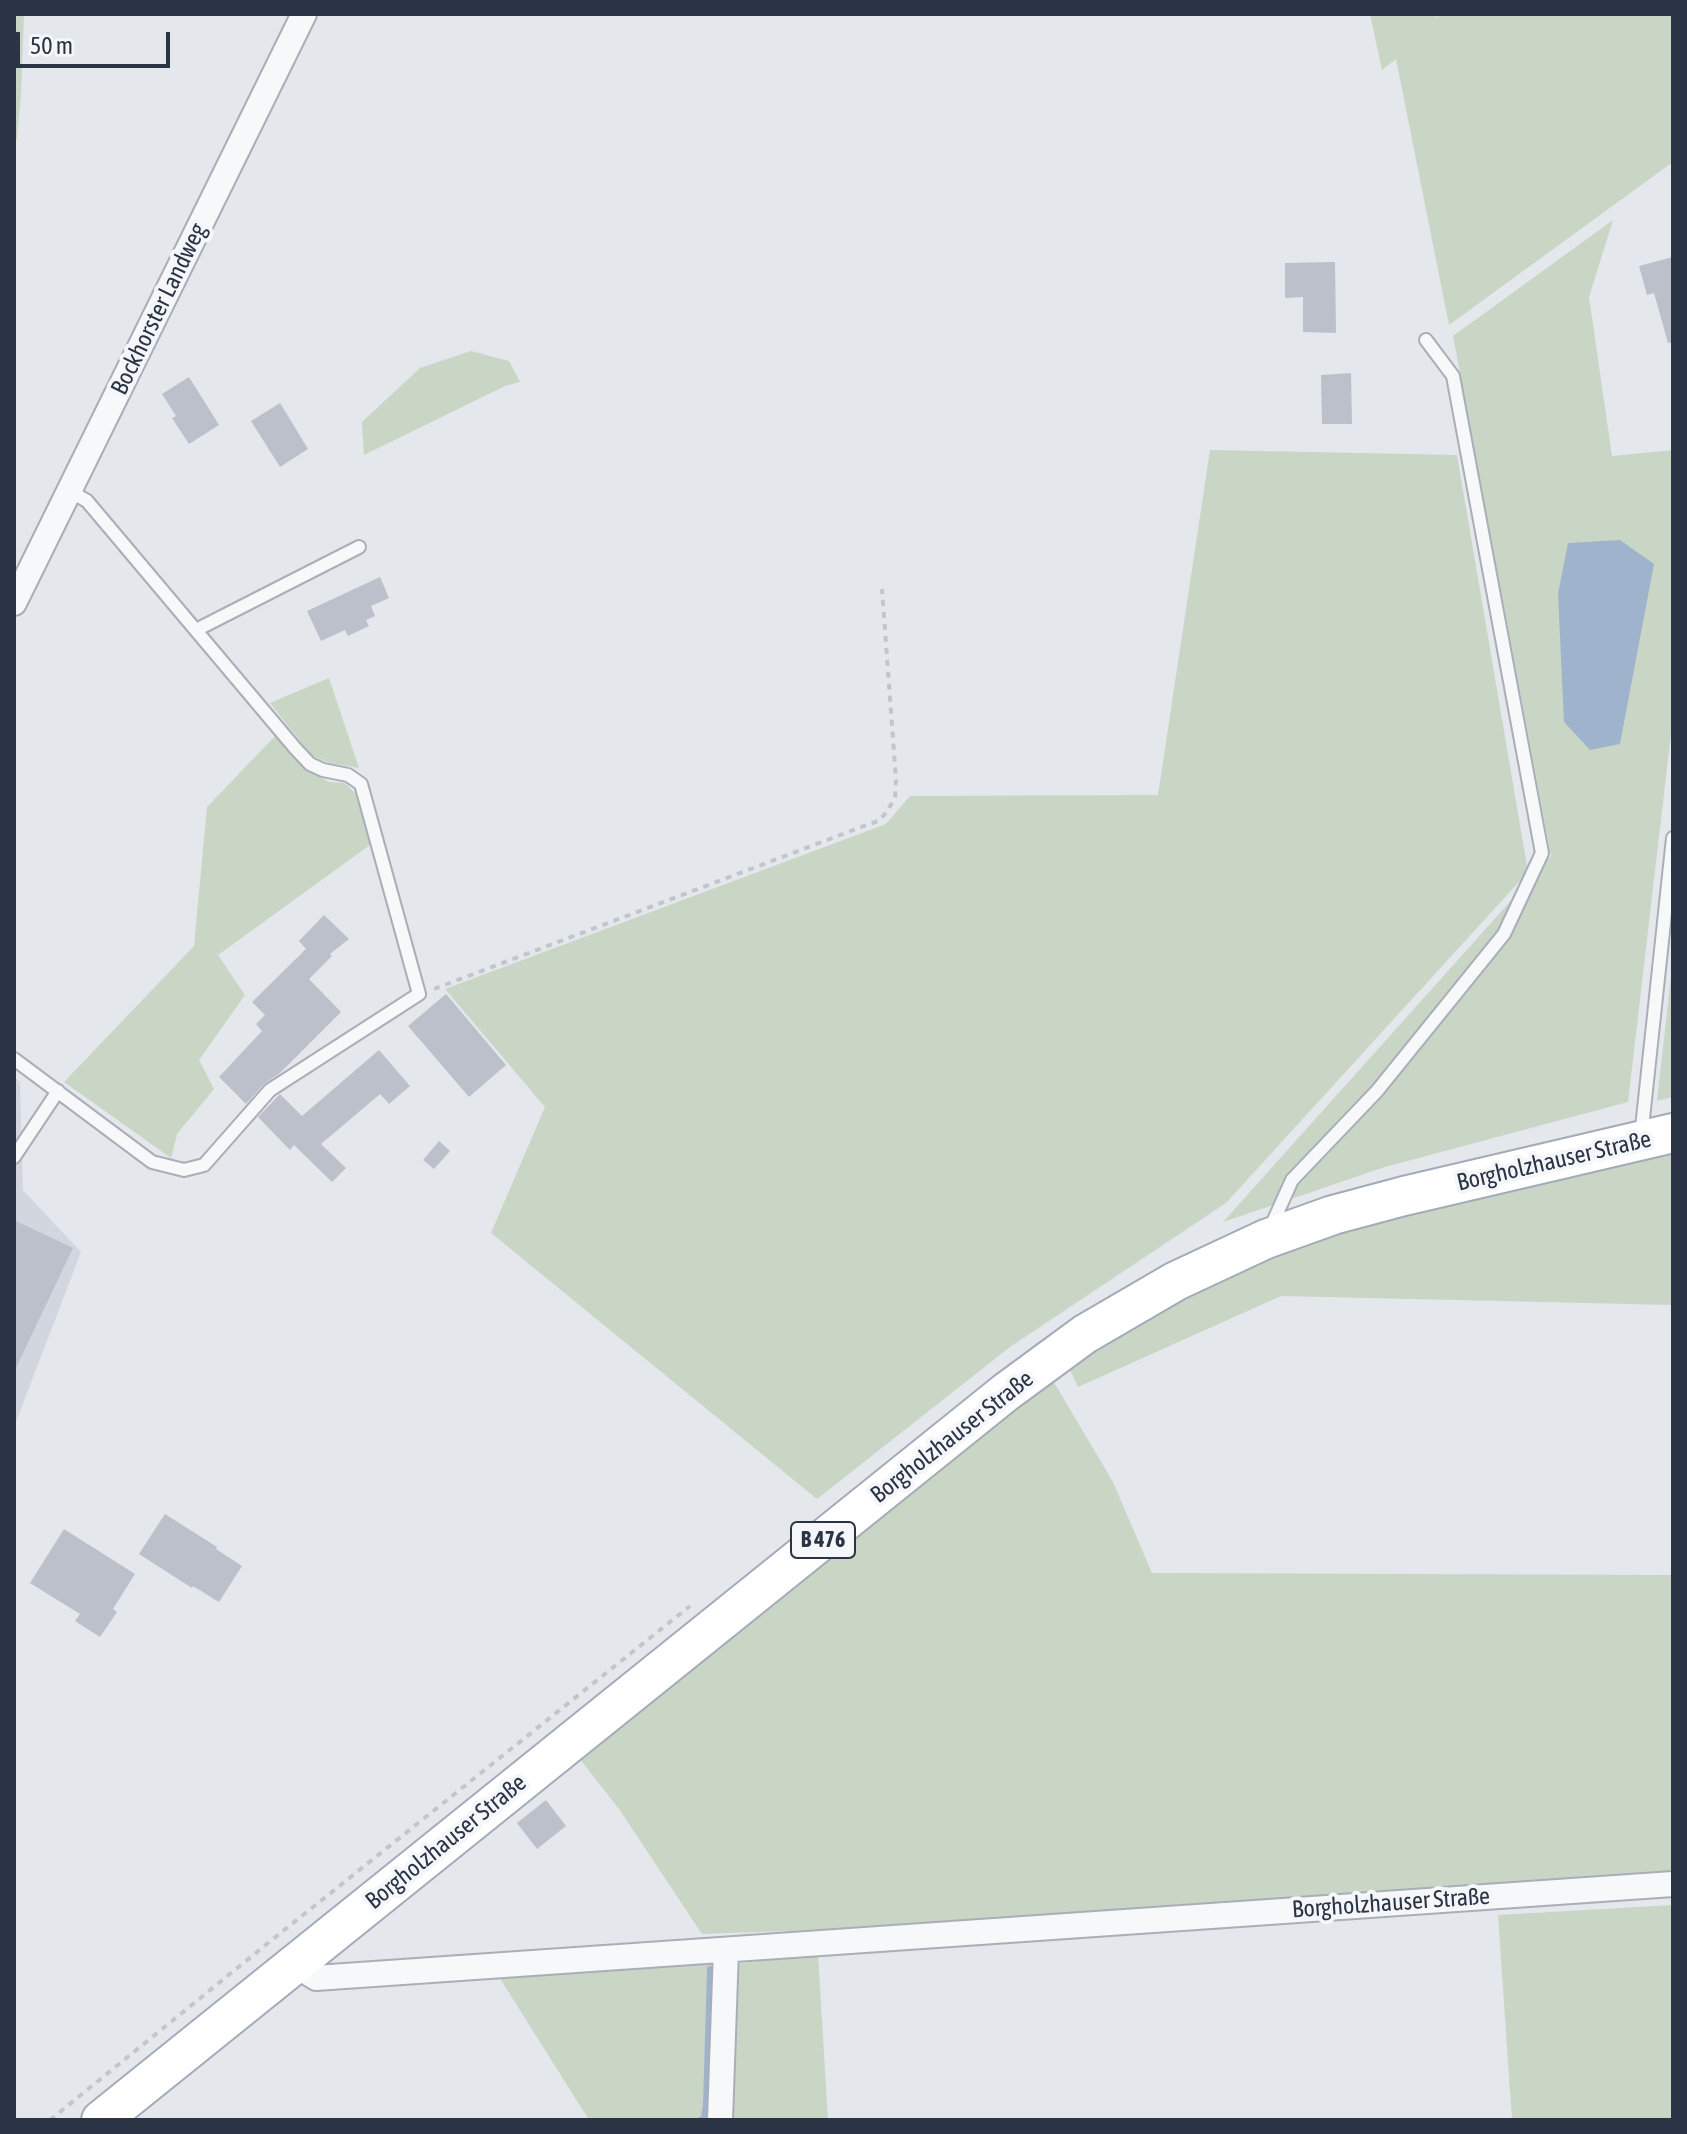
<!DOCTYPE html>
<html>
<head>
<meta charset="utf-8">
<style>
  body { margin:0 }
  #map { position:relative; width:1687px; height:2134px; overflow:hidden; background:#e4e7ec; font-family:"Asap Condensed",sans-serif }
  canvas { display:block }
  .frame { position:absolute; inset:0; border:16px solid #2b3445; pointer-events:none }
  .scale { position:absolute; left:16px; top:32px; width:154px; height:36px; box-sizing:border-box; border:4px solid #2b3445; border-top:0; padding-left:10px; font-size:24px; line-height:28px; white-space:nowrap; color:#2b3445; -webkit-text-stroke:6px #f4f6f9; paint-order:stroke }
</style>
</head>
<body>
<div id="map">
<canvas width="1687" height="2134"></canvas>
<div class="frame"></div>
<div class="scale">50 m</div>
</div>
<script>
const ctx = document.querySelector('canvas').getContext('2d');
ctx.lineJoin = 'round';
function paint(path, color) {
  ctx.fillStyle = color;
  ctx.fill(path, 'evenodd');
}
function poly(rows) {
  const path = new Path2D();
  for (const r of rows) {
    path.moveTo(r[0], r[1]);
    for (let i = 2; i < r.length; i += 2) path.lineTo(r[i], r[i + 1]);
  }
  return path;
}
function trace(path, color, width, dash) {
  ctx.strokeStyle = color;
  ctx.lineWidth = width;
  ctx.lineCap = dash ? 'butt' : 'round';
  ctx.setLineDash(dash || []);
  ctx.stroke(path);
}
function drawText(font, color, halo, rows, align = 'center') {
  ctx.font = font + ' "Asap Condensed",sans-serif';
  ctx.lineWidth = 8;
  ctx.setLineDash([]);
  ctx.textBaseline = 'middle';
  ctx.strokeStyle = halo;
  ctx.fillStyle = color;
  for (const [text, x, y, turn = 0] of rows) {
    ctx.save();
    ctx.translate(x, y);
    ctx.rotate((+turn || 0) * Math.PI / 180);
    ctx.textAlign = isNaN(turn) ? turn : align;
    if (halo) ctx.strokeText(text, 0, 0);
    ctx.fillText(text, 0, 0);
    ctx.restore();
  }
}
const built = poly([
  [14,1077,20,1082,23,1190,81,1252,14,1427]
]);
const green = poly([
  [14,14,24,14,21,94,17,137,14,148],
  [1370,14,1435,14,1437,18,1439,14,1673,14,1673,162,1449,325,1396,59,1382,70],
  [1613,220,1589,297,1612,456,1673,450,1673,717,1628,1102,1385,1167,1223,1222,1551,856,1453,336],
  [471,351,509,361,520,382,505,386,364,455,362,422,420,368],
  [1210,450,1457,455,1528,872,1226,1203,1010,1347,817,1499,491,1233,545,1107,445,989,886,824,910,796,1158,795],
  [329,678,359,768,329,763,311,755,270,703],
  [277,734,293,757,308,770,329,782,345,783,356,794,370,845,218,955,245,995,199,1060,214,1089,177,1134,171,1158,64,1082,194,946,207,807],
  [1673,958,1673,1097,1657,1101],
  [1673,1151,1673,1305,1281,1296,1078,1387,1069,1368,1201,1288,1311,1239],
  [1052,1379,1113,1482,1152,1573,1673,1575,1673,1875,961,1925,702,1934,619,1809,579,1758],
  [1673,1905,1673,2120,1512,2120,1498,1915],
  [818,1954,828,2120,730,2120,734,1964],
  [702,1956,719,1965,712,2120,589,2120,496,1972]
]);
const water = poly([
  [1620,540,1654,564,1620,744,1590,750,1564,722,1558,594,1568,543]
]);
const stream = poly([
  [700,2120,704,2118,706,2104,710,1969]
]);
const building = poly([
  [1673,257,1673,342,1668,343,1654,293,1647,295,1639,266],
  [1335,262,1336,333,1303,332,1303,297,1285,298,1285,263],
  [1351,373,1352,424,1322,424,1321,375],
  [189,377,219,425,189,444,172,418,176,416,162,394],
  [280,403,308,449,280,467,251,421],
  [380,577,389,598,371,606,375,616,366,620,369,626,348,636,345,630,321,641,307,611],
  [324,915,349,939,330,954,332,956,309,979,341,1012,280,1073,264,1084,246,1104,219,1077,262,1031,256,1024,265,1015,252,1002,306,949,299,941],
  [446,994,506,1065,469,1097,408,1026],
  [379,1050,410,1086,389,1104,380,1094,321,1144,346,1168,332,1182,294,1145,290,1150,258,1117,280,1094,302,1116],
  [439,1141,450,1151,434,1169,423,1160],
  [14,1220,73,1248,14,1372],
  [165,1514,217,1547,216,1549,242,1566,219,1602,193,1586,192,1588,139,1554],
  [64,1529,135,1574,113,1609,117,1612,100,1637,75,1621,80,1614,30,1583],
  [546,1800,566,1826,537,1849,517,1823]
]);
const path = poly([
  [434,989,864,826,878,821,887,812,895,797,896,780,882,589],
  [50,2120,273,1939,690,1606]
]);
const service = poly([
  [196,630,359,547],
  [14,1059,152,1162,184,1170,204,1165,270,1090,419,994,361,784,348,775,323,770,310,764,295,748,87,501,70,491],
  [1641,1137,1673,838],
  [14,1157,58,1091],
  [1269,1231,1292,1180,1377,1091,1504,934,1542,853,1453,376,1426,340]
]);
const minor = poly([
  [14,603,304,14],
  [294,1964,316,1978,1673,1884],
  [720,2120,726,1950]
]);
const primary = poly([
  [101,2120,1006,1392,1085,1334,1176,1281,1266,1239,1333,1215,1404,1196,1673,1133]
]);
const shields = [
  [823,1540,64]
];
const shieldNames = [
  ["B 476",823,1540]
];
const streetNames = [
  ["Bockhorster Landweg",159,309,-64],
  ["Borgholzhauser Straße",1554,1161,-13],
  ["Borgholzhauser Straße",952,1437,-38],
  ["Borgholzhauser Straße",446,1842,-39],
  ["Borgholzhauser Straße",1391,1903,-4]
];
paint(built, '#d2d6de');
paint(green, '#c9d6c5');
paint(water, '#9fb4cc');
trace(stream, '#9fb4cc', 6);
paint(building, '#bbc0ca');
trace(service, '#a9aeb7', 16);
trace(minor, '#a9aeb7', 28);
trace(primary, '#a3abb8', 42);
trace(path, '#c2c5cb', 4, [6, 6]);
trace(service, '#f7f8fa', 12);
trace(minor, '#f7f8fa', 24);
trace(primary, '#fff', 38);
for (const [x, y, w] of shields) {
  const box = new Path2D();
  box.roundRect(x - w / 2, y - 18, w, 36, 6);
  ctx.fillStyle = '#f4f6f9';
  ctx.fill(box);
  trace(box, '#2b3445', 2);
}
drawText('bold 22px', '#2b3445', null, shieldNames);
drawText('24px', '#2b3445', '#f4f6f9', streetNames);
</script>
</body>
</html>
